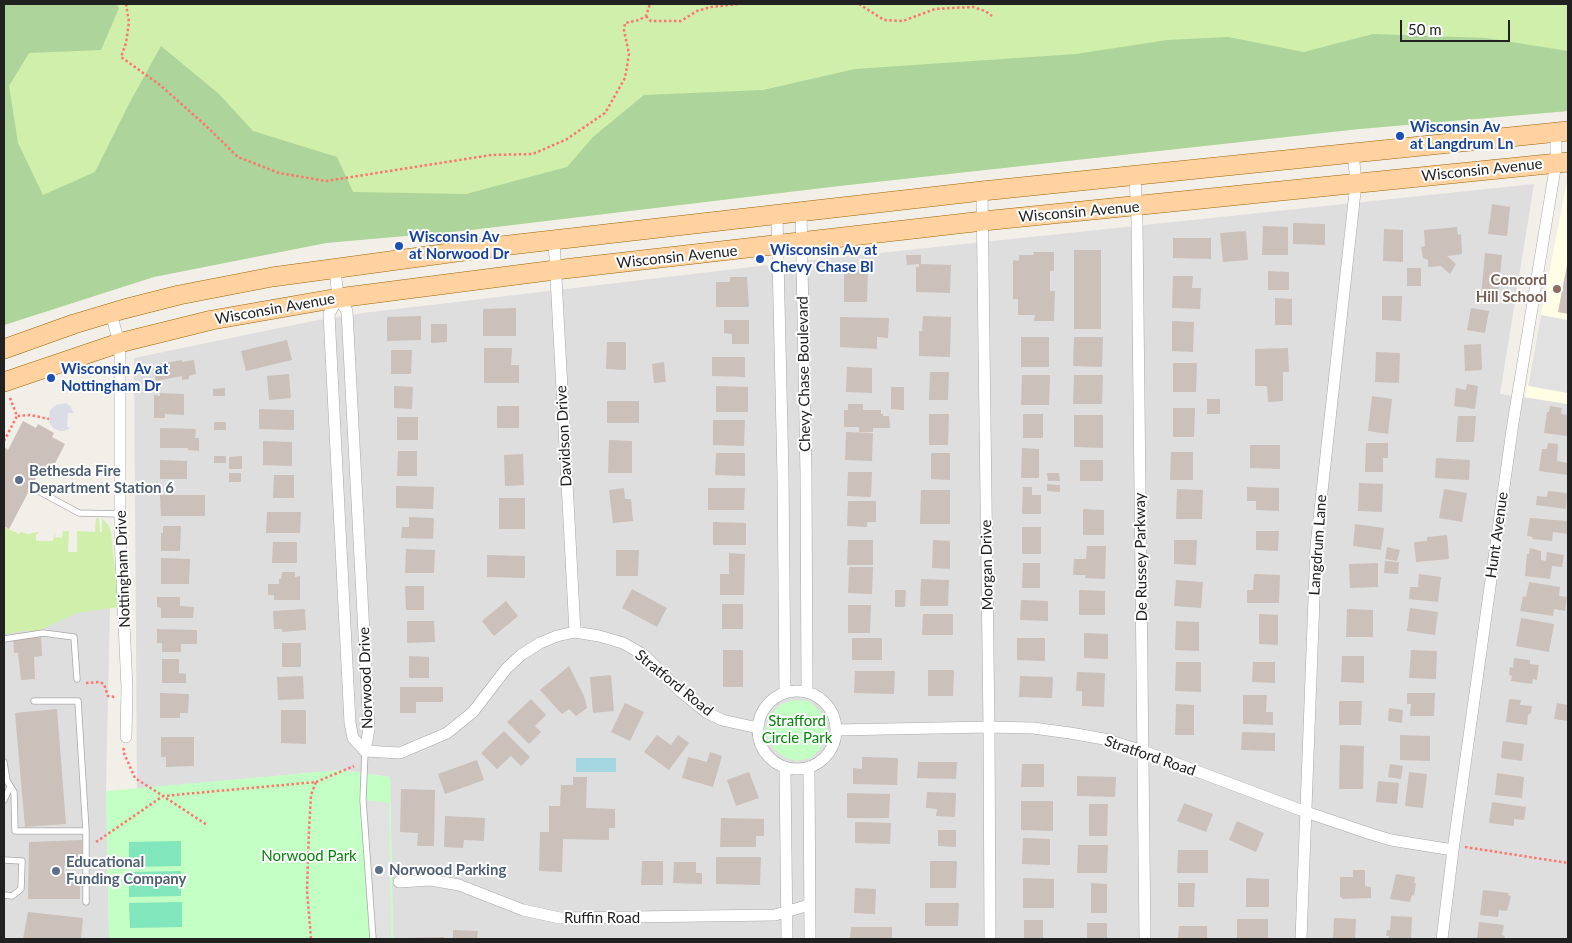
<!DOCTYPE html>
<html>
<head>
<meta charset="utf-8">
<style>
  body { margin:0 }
  #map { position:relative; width:1572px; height:943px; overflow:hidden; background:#f2eee8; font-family:Lato,sans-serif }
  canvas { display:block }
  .frame { position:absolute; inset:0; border:5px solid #212121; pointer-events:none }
  .scale { position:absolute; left:1400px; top:20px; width:110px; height:22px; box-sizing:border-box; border:2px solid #212121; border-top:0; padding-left:6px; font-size:15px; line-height:18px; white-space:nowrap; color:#212121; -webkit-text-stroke:4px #fff; paint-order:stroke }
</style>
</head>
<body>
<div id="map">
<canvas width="1572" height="943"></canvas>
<div class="frame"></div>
<div class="scale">50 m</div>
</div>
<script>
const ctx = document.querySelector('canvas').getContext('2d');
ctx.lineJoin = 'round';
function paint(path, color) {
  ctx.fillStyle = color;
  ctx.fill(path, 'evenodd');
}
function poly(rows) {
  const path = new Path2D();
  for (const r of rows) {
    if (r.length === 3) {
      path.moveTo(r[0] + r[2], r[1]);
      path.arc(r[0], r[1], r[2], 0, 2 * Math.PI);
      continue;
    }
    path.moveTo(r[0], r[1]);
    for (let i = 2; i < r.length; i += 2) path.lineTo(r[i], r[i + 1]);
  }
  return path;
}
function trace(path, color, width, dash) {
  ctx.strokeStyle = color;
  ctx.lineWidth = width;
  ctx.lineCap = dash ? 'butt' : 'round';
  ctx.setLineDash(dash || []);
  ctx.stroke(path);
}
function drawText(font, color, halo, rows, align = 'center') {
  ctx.font = font + ' Lato,sans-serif';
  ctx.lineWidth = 4;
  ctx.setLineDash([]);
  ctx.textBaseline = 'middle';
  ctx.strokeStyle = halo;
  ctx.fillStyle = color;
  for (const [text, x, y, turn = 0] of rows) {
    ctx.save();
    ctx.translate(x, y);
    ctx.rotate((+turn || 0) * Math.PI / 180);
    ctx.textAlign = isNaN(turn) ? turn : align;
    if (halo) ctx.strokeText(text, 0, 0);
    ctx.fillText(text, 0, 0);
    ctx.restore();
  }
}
const residential = poly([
  [1534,184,1500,394,1568,404,1568,939,393,939,390,777,342,770,137,789,134,358,313,321,363,313,794,262],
  [110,605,106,791,109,939,4,939,4,625]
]);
const education = poly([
  [1567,181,1568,181,1568,404,1525,397]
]);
const grass = poly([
  [4,4,1568,4,1568,111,1359,129,839,186,462,231,331,242,158,275,4,325],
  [96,518,99,518,100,532,102,532,102,518,109,526,111,532,119,607,77,613,38,631,24,631,4,634,4,527,19,534,21,532,28,534,38,532,38,534,36,534,36,541,53,541,55,532,55,537,62,538,63,531,69,531,68,552,77,552,77,531,95,532]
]);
const forest = poly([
  [4,4,116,4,119,8,101,50,29,53,9,86,18,143,43,195,95,172,130,102,161,46,219,94,253,131,337,157,353,192,466,194,567,167,593,137,644,95,763,90,855,69,1076,54,1167,40,1228,37,1304,52,1373,34,1486,38,1568,51,1568,111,1359,129,839,186,462,231,326,243,154,277,4,325]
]);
const park = poly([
  [795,700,809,701,820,711,827,723,827,737,820,749,811,758,798,761,786,758,775,750,768,739,766,727,771,714,781,704],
  [342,770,390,777,393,939,109,939,106,791]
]);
const pitch = poly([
  [181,841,181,866,129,867,129,842],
  [181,871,181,896,129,897,129,872],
  [182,902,182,927,130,928,129,903]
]);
const parking = poly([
  [1541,315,1568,320,1568,393,1528,386],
  [363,800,389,803,391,938,373,938]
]);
const plaza = poly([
  [66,403,70,406,74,413,68,413,67,427,70,428,64,431,60,431,54,429,50,424,49,419,50,410,56,405]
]);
const water = poly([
  [576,758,616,758,616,772,576,772]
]);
const building = poly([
  [1492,204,1510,207,1507,236,1488,234],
  [1293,223,1325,224,1325,245,1293,244],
  [1263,226,1288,227,1288,255,1262,255],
  [1457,227,1458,235,1461,234,1462,254,1447,256,1456,264,1450,274,1441,266,1428,267,1428,260,1423,258,1421,247,1425,246,1424,230],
  [1384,229,1403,230,1403,262,1383,261],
  [1246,231,1248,260,1223,262,1220,233],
  [1173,238,1211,238,1211,259,1173,258],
  [1074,250,1101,250,1101,329,1074,329],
  [1033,252,1054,252,1054,271,1050,271,1050,291,1055,291,1054,321,1034,321,1035,315,1018,315,1018,299,1013,299,1013,260,1019,261,1019,255,1034,255],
  [1485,253,1502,255,1498,298,1481,297],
  [906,255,921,255,921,264,951,265,950,293,916,292,916,267,919,267,919,264,907,265],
  [1567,265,1568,265,1568,314,1558,312],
  [1407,268,1421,268,1421,286,1407,286],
  [844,269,868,270,867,302,844,302],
  [1268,271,1289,272,1289,290,1268,290],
  [1173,276,1193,276,1192,288,1201,288,1200,309,1172,308],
  [730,277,747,277,749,307,716,307,716,282,730,282],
  [1382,296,1402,296,1401,321,1382,320],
  [1275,298,1292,299,1292,325,1275,325],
  [516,308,516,336,483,336,483,309],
  [1471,308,1489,311,1485,333,1467,330],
  [421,316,421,340,387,341,387,317],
  [923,316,951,317,950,357,919,356,919,331,922,331],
  [840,317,889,318,888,338,877,337,877,349,840,347],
  [724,320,749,320,749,344,732,344,732,334,724,333],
  [1172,321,1194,322,1193,352,1172,351],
  [431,324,447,324,447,342,431,343],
  [1021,337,1049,337,1049,367,1021,367],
  [1074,337,1103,337,1102,367,1073,366],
  [287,340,292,360,246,371,241,351],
  [607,342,626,342,626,370,606,369],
  [1481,344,1482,370,1465,371,1464,345],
  [484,348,512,348,511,365,519,365,519,383,484,383],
  [1288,348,1289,372,1283,372,1283,401,1268,402,1267,386,1255,386,1255,349],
  [391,350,412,350,411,374,391,374],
  [1376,352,1400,353,1399,383,1375,382],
  [712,357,745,357,745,377,712,376],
  [182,360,182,362,194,360,196,374,189,376,189,379,182,380,182,376,156,381,153,368,159,367,158,364],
  [664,362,666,382,654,383,652,364],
  [1173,363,1197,363,1196,392,1173,392],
  [847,367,872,368,872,393,846,392],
  [930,372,949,372,948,400,929,400],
  [289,374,291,398,269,400,267,376],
  [1022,375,1050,375,1049,405,1021,405],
  [1074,375,1103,375,1102,404,1073,404],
  [1467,384,1478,386,1475,409,1454,406,1456,388,1466,390],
  [394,386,413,387,412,409,394,408],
  [716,386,748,387,748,412,716,412],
  [891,387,904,387,904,410,891,409],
  [225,388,225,396,213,396,213,389],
  [160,393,184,394,184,415,165,414,165,418,154,418,154,395,160,396],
  [1372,396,1392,399,1388,434,1368,431],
  [1207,399,1220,399,1220,414,1207,414],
  [607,401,639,401,639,423,607,423],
  [848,404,863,404,863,410,881,410,881,414,883,414,883,416,889,416,890,428,873,428,873,432,859,432,859,427,844,427,844,410,848,410],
  [497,406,519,406,519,428,497,428],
  [1550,406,1562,408,1561,414,1568,415,1568,436,1544,433,1547,412,1549,412],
  [1173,408,1195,408,1194,437,1173,437],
  [259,409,294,410,294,430,259,429],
  [929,414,949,414,948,445,929,445],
  [1023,414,1043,414,1043,438,1023,438],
  [1074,415,1103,415,1103,448,1074,447],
  [1458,416,1476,416,1474,442,1456,442],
  [397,417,418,417,418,440,397,440],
  [713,420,745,420,744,446,713,445],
  [23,421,36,428,38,424,54,433,52,437,65,444,50,473,41,468,9,529,4,526,4,447,8,450],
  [214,422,226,422,226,430,214,430],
  [160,428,196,429,195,438,199,438,199,451,188,450,188,448,160,448],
  [846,432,873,433,872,461,845,460],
  [609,440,632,441,632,473,608,473],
  [263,441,292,442,292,466,263,465],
  [1366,443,1388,443,1388,458,1383,458,1383,472,1365,472],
  [1548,443,1558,444,1557,461,1568,463,1568,475,1539,471,1542,449,1547,449],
  [1250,445,1280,445,1280,469,1250,468],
  [1022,448,1039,449,1039,478,1021,478],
  [398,451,417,451,417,476,397,476],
  [1171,452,1193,452,1193,480,1170,480],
  [716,453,745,453,745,476,715,475],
  [931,453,950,453,950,480,931,479],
  [523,454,524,485,505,486,504,455],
  [214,456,226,456,226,463,214,463],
  [242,456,242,469,229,469,229,457],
  [1436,458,1470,460,1469,480,1435,478],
  [160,460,187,461,187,479,160,479],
  [1080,460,1103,460,1103,481,1080,481],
  [848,472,872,472,871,497,847,496],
  [229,473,241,473,241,482,229,482],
  [1047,473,1059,473,1060,481,1048,481],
  [274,475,294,475,294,498,273,498],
  [1359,483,1383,484,1382,512,1358,511],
  [1047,484,1060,485,1060,492,1047,491],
  [396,486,434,487,433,509,396,508],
  [1023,487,1032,487,1032,495,1041,495,1041,514,1022,514],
  [1247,487,1279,488,1279,511,1256,510,1256,501,1247,501],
  [624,488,625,499,631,499,633,521,613,523,609,490],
  [708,488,745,488,744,510,708,510],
  [1177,489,1203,490,1202,519,1176,519],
  [1444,489,1467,493,1462,522,1439,518],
  [921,490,950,490,950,524,920,524],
  [1548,491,1567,493,1566,509,1536,505,1537,496,1547,497],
  [160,495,205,495,205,516,161,516],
  [499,498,525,498,525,529,499,529],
  [848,501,876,501,876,522,867,522,867,527,847,526],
  [1083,509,1104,510,1104,535,1083,535],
  [267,512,301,512,300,533,266,533],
  [409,517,434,518,433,539,401,538,402,527,409,527],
  [1530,518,1568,521,1568,534,1553,532,1552,541,1532,539,1533,537,1527,536],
  [713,522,746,523,746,545,713,545],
  [1355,524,1384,528,1381,550,1353,546],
  [163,526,181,526,180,551,161,551,161,533,163,533],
  [1022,527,1041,527,1041,554,1022,554],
  [1256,531,1279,531,1278,551,1256,550],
  [1447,535,1449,559,1416,562,1414,542,1427,541,1427,537],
  [848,540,873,540,873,565,847,565],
  [933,540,950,541,950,569,932,568],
  [1174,540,1197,540,1196,565,1174,564],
  [273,542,297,542,297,563,272,563],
  [1087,546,1106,546,1105,579,1085,578,1086,575,1073,575,1074,559,1086,559],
  [1387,547,1400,550,1397,561,1385,559],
  [1530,548,1541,551,1541,560,1546,561,1547,552,1564,555,1562,567,1552,566,1550,579,1525,576,1527,554,1529,554],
  [406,549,435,550,434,573,405,573],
  [616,550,639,550,638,576,616,576],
  [729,553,745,554,744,595,720,595,720,574,729,574],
  [487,555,525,556,525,578,487,577],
  [161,558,190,559,189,584,161,584],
  [1385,561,1399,562,1398,574,1384,573],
  [1023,563,1040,563,1040,588,1022,588],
  [1378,563,1378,587,1350,588,1349,564],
  [849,567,873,567,872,594,848,593],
  [282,572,295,572,295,577,300,576,300,600,274,600,274,595,268,595,268,584,279,584,279,579,281,579],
  [1254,574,1280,575,1279,603,1247,603,1247,590,1253,590],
  [1419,574,1441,577,1438,602,1409,599,1410,587,1418,587],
  [921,579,949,580,948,606,920,606],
  [1176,580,1203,582,1201,608,1174,606],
  [1529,582,1560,587,1559,596,1567,597,1565,611,1554,609,1553,616,1520,611,1523,596,1526,597],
  [405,586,424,586,424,610,406,610],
  [632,589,667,608,657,627,622,608],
  [895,590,906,590,905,607,895,607],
  [1079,590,1105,591,1105,615,1079,615],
  [157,597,180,597,180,606,194,607,193,618,161,618,161,608,157,607],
  [1021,600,1048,601,1048,621,1020,620],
  [506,601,518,616,494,636,482,621],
  [722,604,743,604,743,629,722,629],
  [848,605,871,605,870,633,848,633],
  [1410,608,1438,612,1435,635,1407,631],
  [305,609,306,630,282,632,282,629,274,629,273,611],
  [1347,609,1373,610,1373,637,1346,637],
  [923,614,953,614,953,635,922,635],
  [1259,614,1278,615,1278,645,1259,644],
  [1521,618,1554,624,1549,652,1516,646],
  [407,621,434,621,435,642,407,643],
  [1176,621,1199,622,1199,651,1175,650],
  [157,629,197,630,197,644,181,644,181,652,162,652,162,643,157,643],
  [1084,633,1108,634,1108,659,1084,658],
  [41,637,42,656,34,657,35,679,21,680,18,653,14,653,13,639],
  [852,638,882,638,882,660,852,660],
  [1017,638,1045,638,1045,661,1017,660],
  [282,643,301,643,301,667,282,667],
  [723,650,743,650,743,687,723,687],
  [1411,650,1437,651,1436,679,1409,678],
  [409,656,429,657,429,678,409,678],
  [1342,656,1364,656,1364,683,1341,682],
  [1514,658,1530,660,1530,664,1539,665,1537,680,1533,679,1532,684,1511,681,1512,676,1509,675,1510,667,1513,668],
  [162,659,179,659,179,673,186,674,186,683,162,683],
  [1176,662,1201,662,1201,692,1175,691],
  [1253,662,1275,662,1275,683,1252,682],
  [569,666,584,696,587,708,576,716,569,709,562,714,540,690],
  [928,670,954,670,953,696,928,696],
  [855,671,895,671,894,694,854,693],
  [1077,672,1105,673,1104,707,1082,706,1082,691,1076,691],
  [611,675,614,711,593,713,590,677],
  [303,676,304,699,278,700,277,677],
  [1020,676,1053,677,1052,698,1019,697],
  [400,687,443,687,443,702,416,702,416,713,400,713],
  [160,693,189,694,188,713,180,713,180,718,160,718],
  [1407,693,1435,693,1434,716,1410,716,1411,704,1407,704],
  [1243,695,1267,695,1266,712,1273,712,1273,725,1243,724],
  [531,699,546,715,535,726,541,732,529,744,507,722],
  [1509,699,1521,700,1520,705,1532,706,1531,713,1528,715,1527,725,1506,722],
  [1339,701,1362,701,1361,725,1339,725],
  [625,703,644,712,630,741,611,732],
  [1557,703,1568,705,1568,721,1554,719],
  [1176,704,1194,705,1194,735,1175,735],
  [1389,708,1403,710,1402,723,1388,721],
  [57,709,66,824,25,827,15,713],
  [281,710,306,710,306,744,281,743],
  [504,731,530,757,521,766,511,756,497,769,481,753],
  [1242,732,1275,733,1275,751,1241,750],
  [657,735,671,745,678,735,689,743,669,770,644,752],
  [1400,735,1430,736,1430,761,1400,760],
  [161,737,194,737,194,766,166,767,166,757,161,757],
  [1503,741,1524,744,1522,761,1501,758],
  [1340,745,1364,746,1363,789,1339,789],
  [710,752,722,756,713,787,682,778,688,757,707,762],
  [862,757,898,758,897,785,853,784,853,768,862,769],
  [477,760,484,780,445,794,438,774],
  [918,762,957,762,956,779,917,778],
  [1022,764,1044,764,1044,787,1021,787],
  [1390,764,1403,766,1401,779,1388,777],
  [749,772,759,798,736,806,727,780],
  [1409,772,1427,774,1423,808,1405,806],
  [1497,773,1524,777,1522,798,1495,795],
  [1077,776,1116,777,1115,797,1077,796],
  [573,777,587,777,586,808,615,809,615,828,609,828,609,840,563,839,562,872,539,871,540,832,549,832,549,806,560,806,561,785,573,785],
  [1378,781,1399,783,1397,804,1376,802],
  [401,789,435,790,434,846,417,846,418,833,400,832],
  [927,792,956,793,955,817,936,816,937,809,926,808],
  [847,793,890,794,889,818,847,818],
  [1021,801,1053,801,1053,831,1021,830],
  [1492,802,1526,807,1524,820,1514,819,1514,826,1489,823],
  [1184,803,1213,814,1206,832,1177,821],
  [1089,804,1108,804,1107,836,1089,836],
  [445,816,485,818,484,841,464,840,463,848,444,847],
  [721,818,764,819,764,836,756,836,756,847,720,847],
  [1237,821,1264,833,1256,852,1229,840],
  [855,822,891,823,890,844,855,843],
  [938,830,956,830,956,847,938,846],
  [1023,838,1050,839,1050,865,1022,864],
  [82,840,83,866,64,866,64,874,80,874,80,899,28,899,29,842],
  [1078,845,1108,845,1107,873,1077,873],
  [1178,850,1208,850,1208,873,1177,873],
  [716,857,761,857,760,885,716,884],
  [642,861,663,861,663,885,641,885],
  [930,861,957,861,956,888,930,888],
  [674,862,696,862,696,873,702,873,702,884,673,883],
  [1353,870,1365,870,1365,886,1371,887,1371,898,1342,899,1342,897,1340,897,1340,877,1353,877],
  [1396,874,1415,877,1414,883,1416,883,1414,896,1412,895,1410,902,1390,899],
  [1023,878,1054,879,1054,908,1023,908],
  [1246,878,1269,879,1269,907,1246,907],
  [1091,883,1107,884,1107,913,1091,913],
  [1178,883,1195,883,1194,907,1178,907],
  [855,888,876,889,875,914,854,913],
  [1483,890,1509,893,1508,895,1511,896,1507,911,1499,910,1498,917,1480,915],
  [925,903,959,903,958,926,925,926],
  [28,912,83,918,81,939,23,939],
  [1391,916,1412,917,1411,939,1389,938,1389,936,1386,936,1387,930,1390,930],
  [1334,918,1356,919,1355,939,1333,939],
  [1237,919,1268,919,1268,939,1237,939],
  [1024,920,1043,920,1043,939,1024,939],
  [1479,922,1504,925,1502,935,1505,936,1504,939,1477,939],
  [1087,923,1107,923,1107,939,1087,939],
  [1179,926,1207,926,1207,939,1178,939],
  [851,927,892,927,892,939,850,939],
  [453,930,478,931,477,939,453,939],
  [444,937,444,939,403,939,403,938]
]);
const path = poly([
  [126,4,129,22,126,43,121,57,160,85,205,125,238,157,279,173,326,181,491,155,533,154,567,139,605,113,625,78,629,54,624,30,625,23,639,20,646,16,650,4],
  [859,4,884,20,903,21,935,9,951,8,973,7,985,11,992,16],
  [646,16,651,21,681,21,697,11,711,7,738,4],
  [10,398,17,416,30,415,49,419],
  [4,441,17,416],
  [86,683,100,682,104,684,108,696,115,697],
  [124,748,123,751,135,778,163,796,316,782,311,795,309,830,307,890,311,939],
  [316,782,354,766],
  [96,842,163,796,207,825],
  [1465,847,1568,863]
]);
const service = poly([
  [31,487,79,513,120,514],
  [4,639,43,633,74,637,77,679],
  [34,701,78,701,86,831,86,902],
  [365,751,363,800,373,939],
  [4,762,7,781,14,792,15,831,86,831],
  [4,800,10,787],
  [4,860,22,861,21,889,12,896,4,895]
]);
const minor = poly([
  [1135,175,1137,221,1145,939],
  [982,191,989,727,990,939],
  [801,212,806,475,807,691],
  [777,215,783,475,785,692],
  [554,240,575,632],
  [335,269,338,298,347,311,369,729,365,751],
  [338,298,329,314,350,723,353,738,365,751],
  [111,313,119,343,120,358,120,536,127,688,126,737],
  [797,730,39],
  [836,730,989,727,1033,728,1070,733,1104,739,1143,751,1306,812,1371,834,1391,840,1453,850],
  [365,751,400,753,447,733,473,712,506,669,521,655,540,643,557,636,575,632,599,636,623,643,644,655,680,691,706,712,722,720,758,728],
  [809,767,810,939],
  [785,768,787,939],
  [399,882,431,880,459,885,523,910,560,918,775,915,809,905],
  [1301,939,1316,546,1356,183,1353,152],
  [1442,939,1453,850,1513,423,1556,163,1556,132]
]);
const primary = poly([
  [4,349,74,324,124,309,179,295,272,277,501,246,982,191,1568,131],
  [4,382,119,343,212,320,338,298,555,270,983,221,1568,162]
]);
const markers = [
  [1400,136,5,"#1a4fb4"],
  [399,246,5,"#1a4fb4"],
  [760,259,5,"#1a4fb4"],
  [1557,289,5,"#8d6e63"],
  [51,378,5,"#1a4fb4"],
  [19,480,5,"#5c6f8a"],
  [379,870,5,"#5c6f8a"],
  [56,871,5,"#5c6f8a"]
];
const transitNames = [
  ["Wisconsin Av",1410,127],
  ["at Langdrum Ln",1410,144],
  ["Wisconsin Av",409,237],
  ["at Norwood Dr",409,254],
  ["Wisconsin Av at",770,250],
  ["Chevy Chase Bl",770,267],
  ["Wisconsin Av at",61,369],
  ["Nottingham Dr",61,386]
];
const streetNames = [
  ["Wisconsin Avenue",1482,170,-6],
  ["Wisconsin Avenue",1079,212,-5],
  ["Wisconsin Avenue",677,257,-6],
  ["Wisconsin Avenue",275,309,-10],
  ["Chevy Chase Boulevard",804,374,-91],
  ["Davidson Drive",564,436,-93],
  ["Hunt Avenue",1497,535,-82],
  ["Langdrum Lane",1318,545,-86],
  ["De Russey Parkway",1141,557,-91],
  ["Morgan Drive",987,565,-91],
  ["Nottingham Drive",123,569,-92],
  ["Norwood Drive",366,678,-92],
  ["Stratford Road",674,683,39],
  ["Stratford Road",1150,756,19],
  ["Ruffin Road",602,918]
];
const educationNames = [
  ["Concord",1547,280],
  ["Hill School",1547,297]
];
const serviceNames = [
  ["Bethesda Fire",29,471],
  ["Department Station 6",29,488],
  ["Educational",66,862],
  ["Funding Company",66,879],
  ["Norwood Parking",389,870]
];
const parkNames = [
  ["Strafford",797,721],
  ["Circle Park",797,738],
  ["Norwood Park",309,856]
];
paint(residential, '#dfdede');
paint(education, '#fffee4');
paint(grass, '#cfefab');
paint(forest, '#add49a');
paint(park, '#c3fec5');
paint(pitch, '#81e6bb');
paint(parking, '#e1e1e1');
paint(plaza, '#dbdce8');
paint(water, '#a5d7e3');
paint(building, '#cbc0ba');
trace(service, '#a8a8a8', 7);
trace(minor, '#a8a8a8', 12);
trace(primary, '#9f6400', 20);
trace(path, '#ff756c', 2.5, [2.5, 2.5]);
trace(service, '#fff', 5.5);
trace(minor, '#fff', 11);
trace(primary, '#ffd2a0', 19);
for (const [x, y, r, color] of markers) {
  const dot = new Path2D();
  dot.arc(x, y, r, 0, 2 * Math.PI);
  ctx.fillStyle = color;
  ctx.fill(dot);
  trace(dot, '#fff', 2);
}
drawText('bold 15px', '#164399', '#fff', transitNames, 'left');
drawText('15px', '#212121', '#fff', streetNames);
drawText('bold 15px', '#785e54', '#fff', educationNames, 'right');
drawText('bold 15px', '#4e5e75', '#fff', serviceNames, 'left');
drawText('15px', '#048509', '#fff', parkNames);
</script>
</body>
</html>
